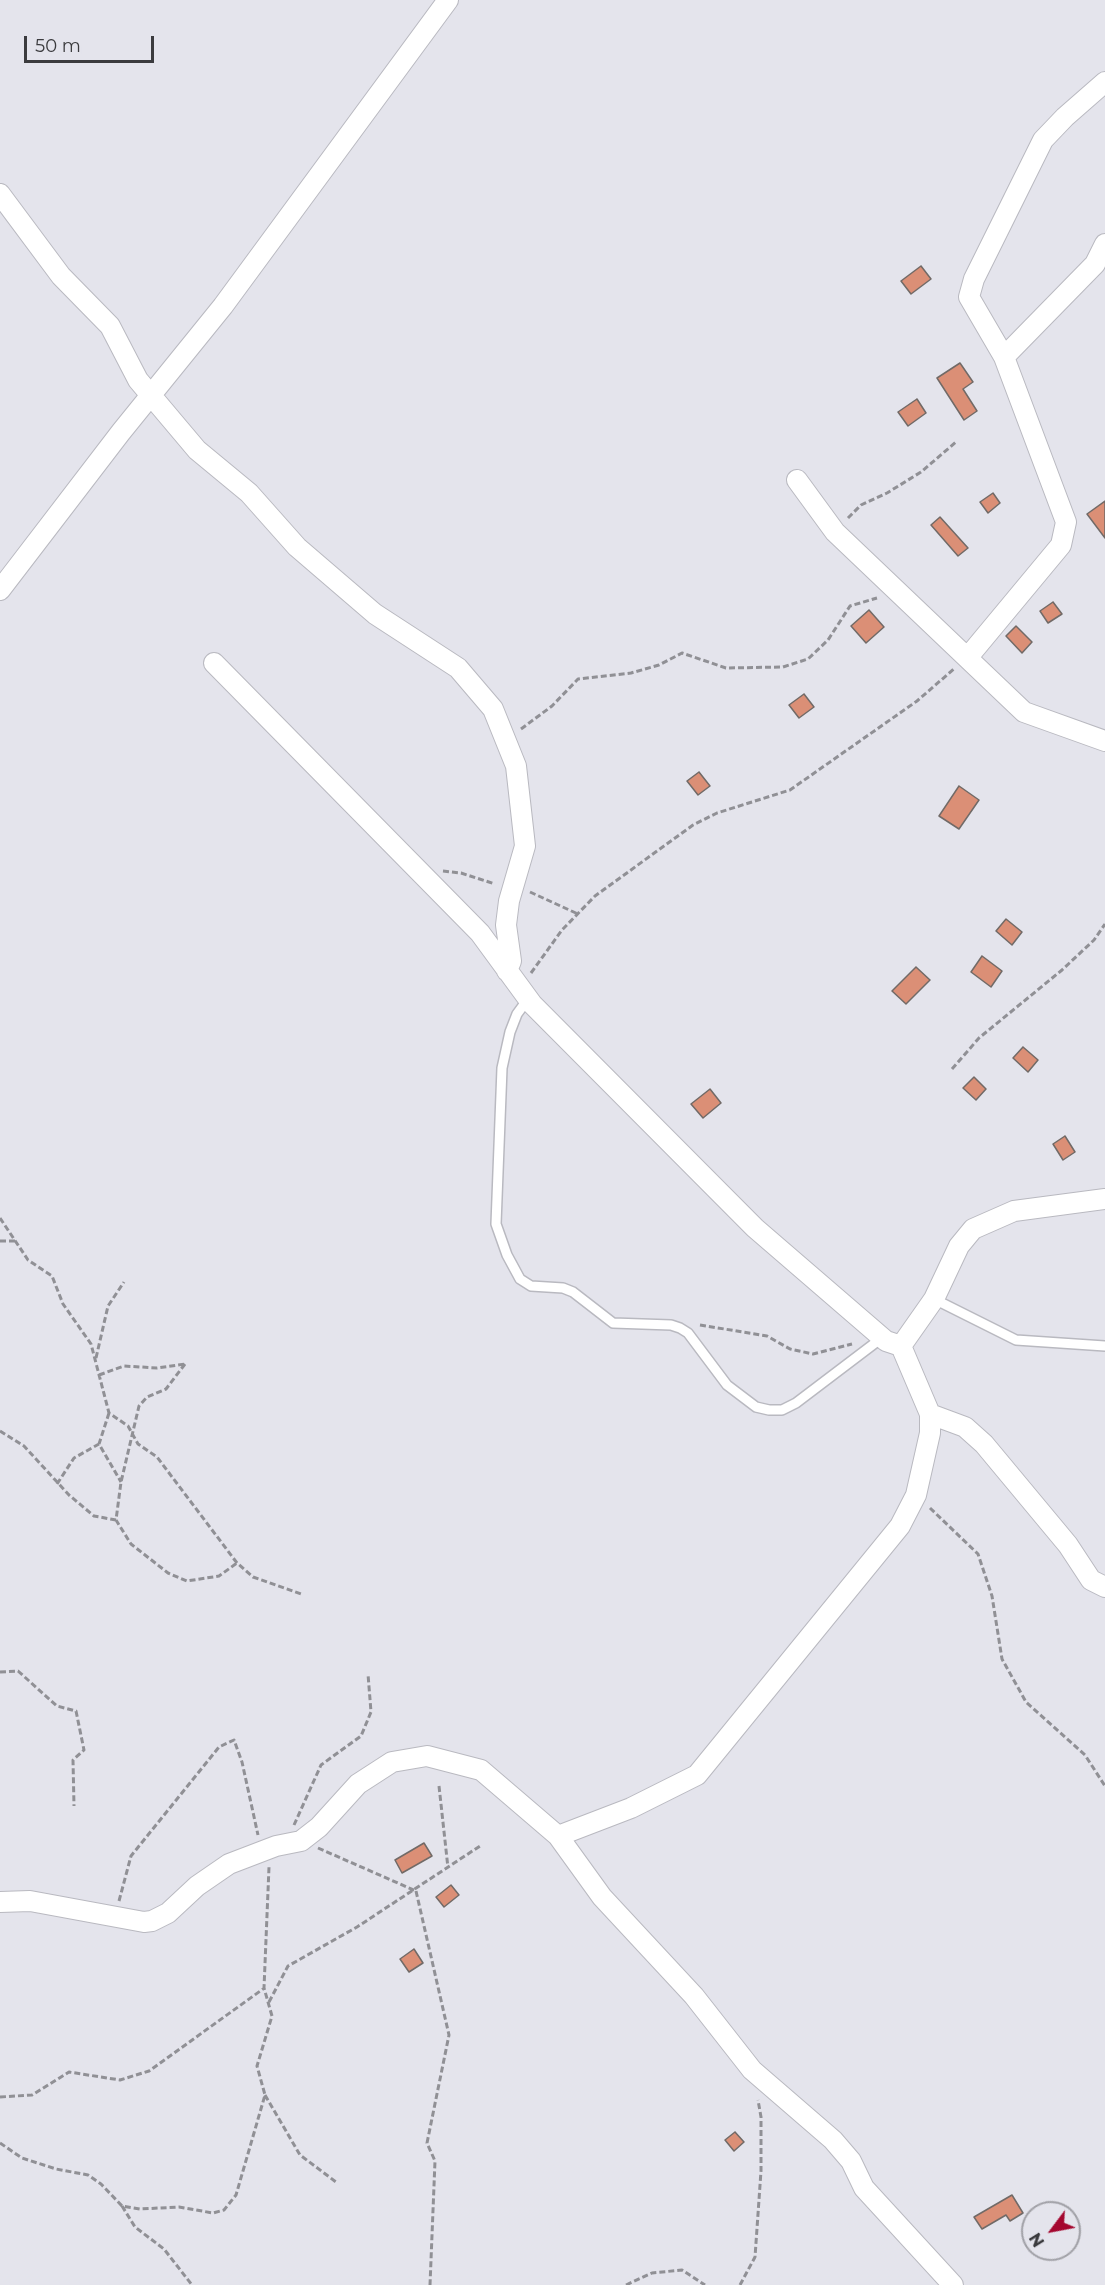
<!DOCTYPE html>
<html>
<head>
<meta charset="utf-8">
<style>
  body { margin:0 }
  #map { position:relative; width:1105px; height:2285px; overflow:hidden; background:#e4e4ec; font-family:Montserrat,sans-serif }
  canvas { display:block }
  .north { position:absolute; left:1021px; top:2201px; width:60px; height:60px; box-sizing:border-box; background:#e4e4ec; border:2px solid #a0a0a6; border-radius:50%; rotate:238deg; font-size:16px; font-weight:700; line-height:24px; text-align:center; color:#3b3b3e }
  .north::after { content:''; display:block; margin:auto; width:21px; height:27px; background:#a4072f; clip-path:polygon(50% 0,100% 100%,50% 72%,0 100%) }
  .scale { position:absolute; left:24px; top:36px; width:130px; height:27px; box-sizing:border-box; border:3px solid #3b3b3e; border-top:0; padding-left:8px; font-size:18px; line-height:21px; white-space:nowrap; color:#3b3b3e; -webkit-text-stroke:4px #e4e4ec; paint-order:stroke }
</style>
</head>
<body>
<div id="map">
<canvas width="1105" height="2285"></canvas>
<div class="north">N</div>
<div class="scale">50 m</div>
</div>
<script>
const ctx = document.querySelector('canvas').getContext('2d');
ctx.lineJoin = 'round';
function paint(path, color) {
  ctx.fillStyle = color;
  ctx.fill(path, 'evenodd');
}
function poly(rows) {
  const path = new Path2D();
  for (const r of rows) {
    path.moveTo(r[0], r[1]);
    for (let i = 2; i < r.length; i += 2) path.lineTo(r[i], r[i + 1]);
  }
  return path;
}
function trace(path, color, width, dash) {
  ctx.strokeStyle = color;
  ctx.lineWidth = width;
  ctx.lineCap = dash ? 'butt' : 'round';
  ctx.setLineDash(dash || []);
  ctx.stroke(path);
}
const building = poly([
  [921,266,931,279,911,294,901,281,921,266],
  [960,363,973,382,963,389,977,411,964,420,937,378,960,363],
  [917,399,926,413,908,426,898,412,917,399],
  [993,493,1000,503,988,513,980,502,993,493],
  [1105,501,1105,538,1087,514,1105,501],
  [940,517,968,548,958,556,931,525,940,517],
  [1053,602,1062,614,1048,623,1040,611,1053,602],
  [869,610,884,627,866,643,851,626,869,610],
  [1016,626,1032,642,1022,653,1006,636,1016,626],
  [804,694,814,707,799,718,789,705,804,694],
  [699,772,710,786,698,795,687,781,699,772],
  [959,786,979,800,959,829,939,816,959,786],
  [1006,919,1022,932,1012,945,996,931,1006,919],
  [982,956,1002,971,991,987,971,972,982,956],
  [916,967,930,980,906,1004,892,991,916,967],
  [1023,1047,1038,1060,1028,1072,1013,1058,1023,1047],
  [974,1077,986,1089,976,1100,963,1088,974,1077],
  [710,1089,721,1103,703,1118,691,1104,710,1089],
  [1065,1136,1075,1152,1063,1160,1053,1144,1065,1136],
  [424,1843,432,1856,402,1873,395,1860,424,1843],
  [451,1885,459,1895,444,1907,436,1897,451,1885],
  [414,1949,423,1963,409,1972,400,1959,414,1949],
  [735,2132,744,2142,734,2151,725,2140,735,2132],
  [1012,2195,1023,2213,1010,2221,1006,2215,982,2229,974,2217,1012,2195]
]);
const path = poly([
  [848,518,861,505,887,493,921,472,956,442],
  [521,729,552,706,578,679,631,673,659,665,682,653,726,668,783,667,808,659,828,640,850,606,877,598],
  [443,871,461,873,495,884],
  [530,892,578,914],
  [531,973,562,930,595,896,693,825,717,813,790,790,917,701,955,668],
  [952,1069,979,1038,1062,970,1094,940,1105,924],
  [0,1218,28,1260,52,1276,63,1304,91,1344,109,1413,128,1426,138,1444,157,1457,237,1563,253,1577,301,1594],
  [0,1241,15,1241],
  [700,1325,767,1336,790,1349,813,1354,852,1344],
  [96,1358,108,1306,124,1282],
  [185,1364,166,1389,147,1397,139,1406,121,1482,116,1520,131,1544,168,1573,187,1581,219,1576,237,1563],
  [99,1375,124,1366,157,1368,185,1364],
  [109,1413,99,1444,121,1482],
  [0,1431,24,1446,69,1495,94,1516,116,1520],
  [57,1484,74,1458,99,1444],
  [930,1508,978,1554,992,1596,1002,1659,1026,1702,1085,1755,1105,1786],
  [0,1672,18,1671,57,1706,76,1711,84,1750,73,1760,74,1806],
  [439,1786,448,1868],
  [294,1825,321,1765,361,1736,371,1712,368,1674],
  [318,1848,416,1891],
  [416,1891,449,2035,427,2143,435,2161,430,2285],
  [119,1901,131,1856,219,1747,234,1740,242,1762,258,1835],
  [269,2002,288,1966,357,1927,480,1846],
  [265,2095,300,2155,336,2182],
  [0,2097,32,2095,69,2072,120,2080,149,2071,263,1989],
  [0,2143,22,2158,56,2169,88,2175,101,2184,122,2206,140,2209,179,2207,213,2213,224,2210,236,2195,265,2095,257,2066,272,2016,264,1988,269,1867],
  [122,2206,135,2227,164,2249,192,2285],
  [626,2285,652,2273,682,2270,705,2285],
  [740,2285,755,2257,761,2171,761,2117,758,2100]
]);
const service = poly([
  [528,999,517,1014,510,1032,502,1068,496,1224,507,1255,520,1279,531,1286,563,1288,573,1292,613,1323,671,1325,680,1328,688,1333,727,1385,756,1407,769,1410,782,1410,796,1403,883,1337],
  [934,1299,1016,1340,1105,1346]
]);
const minor = poly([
  [0,194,61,276,110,326,138,380,197,450,249,493,297,547,375,614,458,668,493,709,516,766,525,846,509,901,506,925,511,961,507,971],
  [1004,357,969,297,974,279,1043,140,1065,117,1105,82],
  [797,480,835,532,1024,712,1105,741],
  [0,590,121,432,223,306,448,0],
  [968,657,1061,545,1066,522,1004,357,1095,264,1105,244],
  [214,663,480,933,532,1004,755,1228,886,1341,901,1346],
  [930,1414,965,1427,984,1444,1068,1545,1091,1580,1105,1587],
  [558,1836,631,1808,697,1775,900,1526,916,1495,930,1433,930,1414,901,1346,934,1299,959,1246,973,1229,1014,1211,1105,1199],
  [0,1902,30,1901,144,1922,152,1921,168,1913,197,1886,229,1864,276,1846,301,1841,319,1827,358,1784,392,1762,427,1756,481,1770,558,1836,602,1897,694,1996,752,2070,833,2140,851,2161,864,2188,953,2285]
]);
paint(building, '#db8f76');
trace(building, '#716a67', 1.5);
trace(service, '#b9b9c0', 12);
trace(minor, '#b9b9c0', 22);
trace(path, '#909095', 3, [6, 3]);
trace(service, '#fff', 9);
trace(minor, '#fff', 20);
</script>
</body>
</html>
